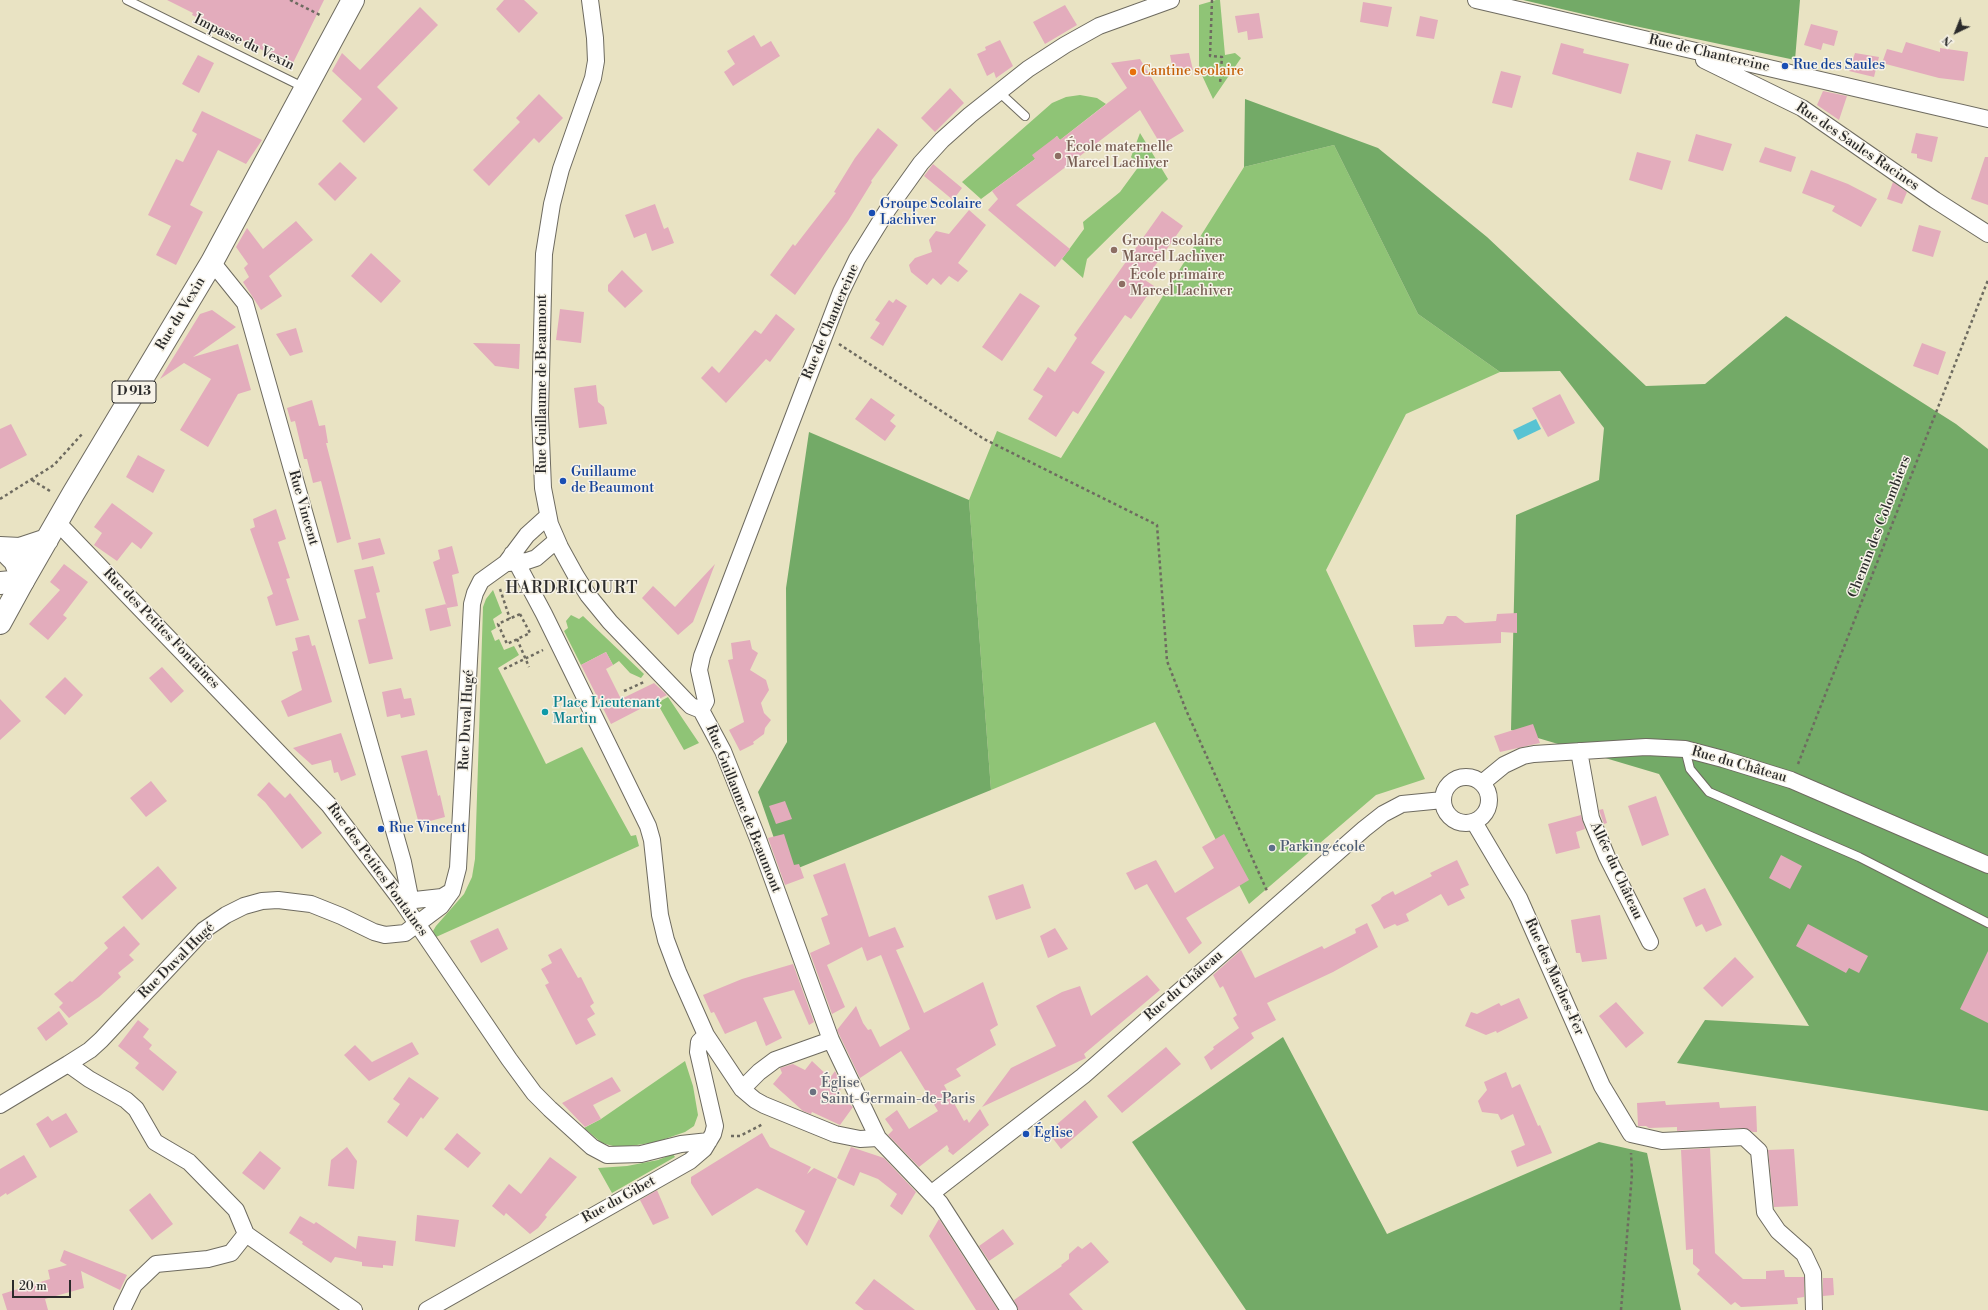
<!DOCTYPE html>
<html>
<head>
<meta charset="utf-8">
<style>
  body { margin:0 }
  #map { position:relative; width:1988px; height:1310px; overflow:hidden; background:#e9e3c3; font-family:"Libre Bodoni",serif }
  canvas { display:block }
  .north { position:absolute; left:1936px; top:12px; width:40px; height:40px; -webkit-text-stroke:3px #f7f3e8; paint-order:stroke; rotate:223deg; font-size:11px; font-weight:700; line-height:16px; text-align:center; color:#2b2b2b }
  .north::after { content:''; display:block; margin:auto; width:14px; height:18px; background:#2b2b2b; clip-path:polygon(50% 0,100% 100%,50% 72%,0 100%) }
  .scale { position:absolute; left:12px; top:1280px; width:59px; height:18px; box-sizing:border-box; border:2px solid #2b2b2b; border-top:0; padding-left:5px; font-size:12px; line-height:14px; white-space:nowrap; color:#2b2b2b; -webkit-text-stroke:3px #f7f3e8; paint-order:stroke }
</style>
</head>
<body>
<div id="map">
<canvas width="1988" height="1310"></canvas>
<div class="north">N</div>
<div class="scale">20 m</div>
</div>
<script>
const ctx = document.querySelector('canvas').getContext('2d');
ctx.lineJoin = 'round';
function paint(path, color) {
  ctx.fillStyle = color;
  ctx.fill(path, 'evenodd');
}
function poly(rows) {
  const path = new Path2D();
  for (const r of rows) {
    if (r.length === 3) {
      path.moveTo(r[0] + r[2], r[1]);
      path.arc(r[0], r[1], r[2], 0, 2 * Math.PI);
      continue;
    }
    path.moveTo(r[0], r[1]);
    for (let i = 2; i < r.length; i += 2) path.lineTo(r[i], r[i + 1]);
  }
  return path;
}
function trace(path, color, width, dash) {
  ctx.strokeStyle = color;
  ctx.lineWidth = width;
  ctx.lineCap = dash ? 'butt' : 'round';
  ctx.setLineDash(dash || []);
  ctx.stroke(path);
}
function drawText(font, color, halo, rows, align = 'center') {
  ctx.font = font + ' "Libre Bodoni",serif';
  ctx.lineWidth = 3;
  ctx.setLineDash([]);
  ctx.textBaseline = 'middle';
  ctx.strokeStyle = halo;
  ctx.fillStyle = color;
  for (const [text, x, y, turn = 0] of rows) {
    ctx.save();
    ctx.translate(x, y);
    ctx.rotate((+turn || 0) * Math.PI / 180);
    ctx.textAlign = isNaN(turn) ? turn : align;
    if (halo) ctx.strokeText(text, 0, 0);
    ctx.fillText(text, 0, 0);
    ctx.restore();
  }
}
const green = poly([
  [1216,0,1220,0,1225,55,1235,53,1241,58,1213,99,1199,69,1199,5],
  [1080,95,1097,98,1106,104,1060,140,1057,136,1035,159,981,199,962,182,1052,103,1066,97],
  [1140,133,1168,179,1087,259,1083,278,1062,259,1084,229,1083,222,1120,192,1139,166,1131,157],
  [1334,145,1418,314,1500,372,1406,414,1326,570,1425,779,1376,795,1249,904,1155,722,991,790,969,500,997,431,1061,458,1244,167],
  [493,590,502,613,493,619,496,628,491,631,495,641,499,639,504,650,514,646,519,655,498,668,546,764,582,747,631,836,636,835,639,846,436,937,433,931,436,926,464,894,472,877,475,859,483,607,486,599],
  [571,615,579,619,583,616,644,674,641,678,630,673,619,661,613,665,606,652,581,665,564,631,568,628,566,621],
  [668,697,699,743,684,750,657,703],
  [685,1061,693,1086,698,1115,694,1126,685,1132,656,1142,624,1147,613,1146,602,1143,584,1128,601,1119],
  [673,1154,675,1157,612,1193,598,1168,627,1166,658,1160]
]);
const forest = poly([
  [1523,0,1800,0,1795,60,1630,25],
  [1245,99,1378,148,1487,237,1646,386,1705,384,1786,316,1956,424,1988,449,1988,1111,1677,1063,1705,1020,1809,1026,1659,774,1511,730,1516,515,1599,480,1604,428,1560,371,1500,372,1418,314,1334,145,1244,167],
  [809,432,969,500,991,790,786,873,758,792,787,742,786,588],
  [1283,1037,1387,1234,1599,1142,1647,1153,1681,1310,1246,1310,1132,1142]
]);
const water = poly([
  [1536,419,1541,429,1518,440,1513,430]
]);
const building = poly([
  [167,0,324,0,292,65,192,15,193,13],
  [504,0,524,0,538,13,519,33,496,9],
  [1363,2,1392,7,1388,27,1360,22],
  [1065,5,1077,25,1045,44,1033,22],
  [420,7,438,25,377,87,398,108,364,143,342,121,362,99,332,71,342,53,360,70],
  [1259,13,1263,38,1248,40,1247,31,1238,33,1235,16],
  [1420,16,1438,20,1434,39,1416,36],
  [1811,24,1838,31,1834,46,1823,43,1821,50,1804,45],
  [754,35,761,47,771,41,780,56,733,86,724,72,735,64,727,51],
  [1000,40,1013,66,996,78,994,72,987,76,977,54,986,50,985,47],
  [1906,42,1940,52,1940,48,1968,52,1964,81,1939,78,1882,63,1887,49,1902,53],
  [1561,43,1584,49,1583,53,1629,64,1621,94,1552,74],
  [1189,53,1193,70,1174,74,1170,55],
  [1855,53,1879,57,1874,77,1849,71],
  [198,55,214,63,199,93,182,84],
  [1140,59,1184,131,1161,145,1140,110,1016,205,1070,249,1055,267,988,210,998,199,992,191,1035,159,1032,155,1057,136,1060,140,1127,88,1111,63],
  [1501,71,1521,76,1512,108,1492,103],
  [950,88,964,103,935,132,921,118],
  [1823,91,1847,96,1839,120,1817,105],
  [539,94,563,118,539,143,534,138,489,186,473,170,520,122,516,118],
  [202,111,262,140,246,164,218,150,190,205,203,212,176,265,156,255,171,226,148,215,176,159,183,162,197,134,192,131],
  [878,128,898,145,871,181,872,182,848,221,795,295,770,275,793,244,795,246,836,193,834,192,855,158],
  [1916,133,1938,137,1932,162,1917,158,1917,154,1911,153],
  [1696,134,1732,144,1723,171,1688,161],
  [1765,147,1796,157,1791,172,1759,162],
  [1637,152,1671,161,1662,190,1629,180],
  [1985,157,1988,157,1988,205,1971,199],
  [340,162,357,178,335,201,318,184],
  [933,164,962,188,953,200,924,176],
  [1811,170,1848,184,1877,199,1861,227,1832,211,1835,206,1802,193],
  [1893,182,1907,192,1902,204,1887,199],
  [655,204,664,229,668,227,674,243,652,251,646,233,634,238,625,215],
  [969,210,986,225,958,263,968,271,958,282,949,276,941,285,933,278,927,285,911,272,909,265,915,258,932,252,929,240,936,231,949,234],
  [1162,211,1183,226,1145,280,1154,286,1131,319,1125,315,1091,363,1105,372,1078,414,1073,411,1056,437,1028,419,1043,396,1033,390,1048,367,1055,372,1077,338,1074,335],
  [296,221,313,240,269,276,282,296,261,310,243,282,249,277,244,268,248,264,236,247,247,228,263,249],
  [1919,225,1941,231,1933,257,1912,251],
  [371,253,401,281,381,303,351,276],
  [622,270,643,291,625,308,608,291,608,285],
  [1020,293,1040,306,1002,361,982,347],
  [896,299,907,306,883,346,870,338,880,323,875,320,889,300,893,303],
  [560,309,584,312,581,343,556,340],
  [212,310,236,327,193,357,238,344,251,390,238,394,208,447,180,430,211,379,184,363,160,379,200,314],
  [776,314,795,329,770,362,766,359,726,403,701,378,712,366,719,373,755,330,761,334],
  [296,328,303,352,290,356,276,334],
  [473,343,520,344,519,369,495,366],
  [1922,343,1946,352,1938,375,1913,366],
  [596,385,598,402,604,407,607,424,579,428,574,388],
  [1560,394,1575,423,1548,437,1532,408],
  [871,398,895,415,890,421,896,426,885,441,855,419],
  [312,400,319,426,325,425,328,443,326,443,351,539,337,543,321,481,313,483,307,459,304,459,295,421,291,422,287,408],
  [11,424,27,455,0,469,0,429],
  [138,455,165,470,153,493,126,477],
  [112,503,153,533,141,549,132,542,117,561,94,545,102,533,94,527],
  [276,509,286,539,278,542,290,578,286,579,299,620,276,626,267,597,273,594,250,529,255,527,253,519],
  [380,538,385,554,362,560,358,543],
  [452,546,459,573,452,575,458,606,447,608,433,562,440,559,438,550],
  [64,564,88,582,63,615,67,618,48,640,29,624,60,590,50,582],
  [715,564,693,622,678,635,642,598,653,586,675,607],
  [373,566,380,592,376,593,393,659,369,664,358,620,366,618,354,570],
  [446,604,451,626,430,631,425,609],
  [1517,613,1517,633,1501,632,1501,643,1415,647,1413,625,1443,624,1447,616,1456,616,1465,623,1496,621,1497,614],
  [309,635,312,646,315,645,332,702,288,717,281,701,302,690,292,652,298,650,295,638],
  [750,640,752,649,758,653,750,670,766,680,769,690,761,703,764,713,771,720,765,728,764,734,753,742,754,744,740,751,729,730,744,722,728,660,733,659,731,643],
  [606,652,613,665,606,669,621,699,654,683,667,695,611,724,581,665],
  [162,667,184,691,171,703,149,678],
  [65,677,83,695,65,715,45,697],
  [401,688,404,699,411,698,415,715,401,718,400,714,387,717,382,692],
  [0,699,21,721,0,740],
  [1533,724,1540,743,1500,752,1494,736],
  [341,733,356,775,341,781,338,772,334,773,331,760,312,765,293,748],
  [427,750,438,796,440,795,445,817,419,824,401,756],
  [151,781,167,801,146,817,130,798],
  [269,782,285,798,290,793,322,833,302,849,265,802,257,795],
  [1656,796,1669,835,1642,846,1628,806],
  [785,801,792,819,776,824,769,806],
  [1603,809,1607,823,1604,824,1599,810],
  [1581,815,1585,829,1576,832,1580,848,1556,854,1548,824],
  [784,834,794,865,799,864,804,878,785,885,768,838],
  [1224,834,1249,880,1186,918,1202,943,1189,954,1147,884,1135,890,1126,873,1156,860,1175,893,1214,868,1202,847],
  [1781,855,1802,866,1790,889,1769,878],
  [1457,860,1469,885,1460,889,1465,898,1448,906,1441,894,1406,914,1409,921,1397,926,1395,924,1384,929,1371,905,1380,900,1382,897,1393,891,1395,895,1432,876,1430,873],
  [845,863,869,937,895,927,904,947,896,950,924,1013,983,982,998,1025,990,1030,996,1045,956,1069,961,1076,944,1085,964,1121,967,1119,969,1123,980,1109,989,1125,953,1155,948,1151,949,1149,947,1145,919,1167,888,1135,893,1130,885,1119,897,1110,909,1129,938,1111,901,1051,860,1078,837,1030,856,1006,863,1023,868,1030,871,1029,880,1047,910,1029,881,955,867,961,862,947,827,965,845,1007,832,1014,810,953,830,944,821,918,828,915,813,875],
  [158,866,177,888,142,920,122,897],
  [1023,884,1031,908,996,920,988,896],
  [1705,888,1722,925,1706,932,1702,924,1696,927,1683,898],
  [1600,915,1607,959,1582,962,1580,953,1576,953,1571,920],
  [1367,923,1378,947,1333,972,1267,1003,1276,1020,1251,1033,1254,1038,1211,1070,1204,1057,1214,1049,1213,1047,1239,1028,1233,1018,1237,1015,1223,986,1220,988,1213,975,1241,950,1255,978,1322,946,1324,949,1356,933,1355,929],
  [1808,924,1868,956,1859,973,1849,968,1846,973,1796,946],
  [124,926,140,944,129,955,134,960,118,973,121,977,99,997,69,1018,59,1007,63,1003,54,994,70,981,72,982,108,948,104,943],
  [498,928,508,949,481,963,470,941],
  [1055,928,1068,949,1048,958,1040,936],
  [561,948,578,978,581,977,594,1003,590,1006,595,1014,587,1019,596,1035,576,1045,545,985,549,983,541,969,552,963,548,955],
  [1988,951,1988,1023,1960,1009],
  [1735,957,1754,977,1722,1007,1703,988],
  [793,964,814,1022,809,1025,794,990,763,998,782,1038,766,1046,756,1021,725,1034,714,1012,711,1013,703,995,742,979],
  [1147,975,1160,990,1084,1054,1086,1058,982,1107,1011,1068,1056,1046,1036,1006,1062,992,1080,986,1091,1016],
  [1519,998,1528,1018,1497,1033,1496,1031,1486,1035,1465,1026,1471,1012,1477,1014,1499,1003,1501,1006],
  [1616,1002,1644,1033,1626,1048,1599,1016],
  [59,1011,68,1024,46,1041,37,1028],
  [138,1020,149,1029,143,1037,152,1045,149,1049,177,1072,163,1091,135,1068,139,1063,118,1046],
  [412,1042,419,1054,369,1081,344,1055,355,1045,372,1062],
  [1166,1047,1181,1064,1122,1113,1107,1096],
  [812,1061,830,1078,835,1071,843,1088,835,1093,853,1107,840,1125,812,1112,811,1114,803,1111,773,1084,782,1073,780,1068,793,1064,805,1070],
  [1506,1072,1512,1088,1520,1084,1538,1126,1540,1125,1552,1153,1517,1167,1511,1151,1525,1145,1513,1114,1501,1120,1498,1114,1482,1112,1478,1101,1487,1090,1484,1082],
  [409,1077,439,1098,423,1119,421,1117,407,1137,387,1122,400,1104,393,1099],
  [612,1077,621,1091,593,1105,601,1119,585,1127,562,1103],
  [1085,1100,1098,1117,1061,1149,1048,1132],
  [1665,1101,1666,1105,1719,1102,1720,1108,1756,1106,1757,1132,1753,1132,1744,1128,1677,1131,1677,1127,1649,1128,1646,1126,1638,1126,1637,1103],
  [66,1113,78,1132,50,1148,36,1124,48,1116,52,1121],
  [457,1133,481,1153,468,1168,444,1149],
  [762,1133,770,1147,811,1167,807,1174,814,1168,837,1179,807,1246,795,1231,805,1211,757,1188,712,1216,691,1183,691,1177],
  [347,1147,357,1161,354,1189,328,1186,331,1160],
  [851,1147,884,1158,916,1192,902,1215,890,1206,897,1194,878,1179,860,1172,854,1186,837,1178],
  [1710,1148,1715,1253,1743,1279,1766,1279,1766,1271,1784,1270,1785,1277,1804,1277,1804,1297,1797,1298,1798,1304,1741,1307,1735,1302,1731,1305,1697,1274,1700,1270,1693,1264,1693,1249,1686,1250,1681,1150],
  [1794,1149,1798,1206,1774,1207,1768,1150],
  [260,1151,281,1168,264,1190,242,1173],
  [24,1155,37,1177,7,1195,6,1193,0,1197,0,1169],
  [550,1157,577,1177,545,1215,547,1217,538,1228,530,1234,506,1213,504,1216,492,1206,509,1184,521,1194],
  [657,1190,669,1218,653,1225,640,1200],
  [150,1193,173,1224,152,1240,129,1210],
  [417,1215,459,1220,455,1247,415,1241],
  [300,1216,314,1224,316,1222,356,1249,358,1236,396,1241,393,1266,383,1265,383,1268,362,1266,362,1262,335,1257,331,1263,302,1244,303,1242,289,1233],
  [939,1219,998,1310,976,1310,929,1236],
  [1003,1229,1014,1244,989,1261,979,1246],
  [1091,1242,1109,1262,1069,1294,1083,1310,1018,1310,1014,1300,1062,1266,1061,1265,1069,1259,1069,1254,1078,1246,1082,1249],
  [64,1250,127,1275,120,1290,81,1271,84,1288,45,1299,48,1310,7,1310,2,1294,50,1279,48,1270,67,1265,60,1261],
  [1823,1278,1833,1278,1834,1295,1823,1296],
  [874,1279,915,1310,864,1310,855,1303]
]);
const path = poly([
  [290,0,322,16],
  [1212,0,1210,56,1222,57,1220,84],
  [839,344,984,439,1157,525,1167,661,1186,710,1267,891],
  [32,480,50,491],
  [0,499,54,465,83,433],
  [500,589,510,619],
  [551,592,562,585],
  [520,614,530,633,507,644,498,624,520,614],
  [517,639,529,667],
  [504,669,543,650],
  [624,691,644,682],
  [1798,764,1988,280],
  [731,1136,740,1136,763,1124],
  [1621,1310,1632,1174,1631,1153]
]);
const service = poly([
  [127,0,305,88],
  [999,92,1025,116],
  [1685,749,1690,769,1709,792,1859,857,1988,923]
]);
const minor = poly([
  [590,0,595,38,596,61,593,78,561,169,552,204,544,254,540,414,543,488,550,524,560,547,576,576,588,595,610,622,686,701,691,706,701,710,723,751,758,839,831,1040,878,1138,940,1203,1009,1310],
  [1476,0,1988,119],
  [1704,60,1802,108,1935,200,1988,234],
  [212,262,245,303,403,862,409,892,401,900],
  [57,522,329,805,401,900,509,1059,534,1093,550,1109,592,1147,607,1155,641,1154,681,1144,709,1141],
  [512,554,544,614,648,826,652,840,660,915,666,940,678,972,706,1035,742,1089,755,1100,764,1105,835,1134,860,1139,878,1138],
  [508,563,527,561,536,558,557,540],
  [701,710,706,701,699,670,702,656,841,292,857,259,888,209,921,163,942,140,970,115,1028,69,1065,45,1099,26,1171,0],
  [1579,751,1591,818,1607,857,1650,942],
  [1466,800,23],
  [1482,783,1504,765,1523,756,1534,754,1646,747,1685,749,1723,759,1791,780,1988,865],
  [1474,822,1519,898,1602,1086,1631,1134,1662,1141,1744,1137,1759,1151,1765,1212,1778,1231,1804,1254,1813,1273,1814,1310],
  [405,906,415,900,442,897,452,891],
  [68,1064,90,1050,101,1040,204,930,226,915,244,906,262,901,278,900,311,904,341,916,374,932,385,935,405,933,441,906,452,891,458,868,472,604,475,593,481,581,506,563,527,535,548,516],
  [742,1089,759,1072,775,1060,831,1040],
  [0,1105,68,1064,89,1079,126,1100,136,1109,155,1142,189,1162,236,1210,246,1234,231,1253,208,1259,156,1264,134,1285,122,1310],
  [932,1193,1083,1076,1364,829,1383,814,1402,804,1443,800],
  [246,1234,354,1310],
  [427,1310,690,1161,704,1149,713,1134,715,1126,698,1052,699,1042,706,1035]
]);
const secondary = poly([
  [0,623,23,581,15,561,3,549]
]);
const primary = poly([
  [0,548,20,549,47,540],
  [0,583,23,581,73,494,212,262,353,0]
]);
const markers = [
  [1785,66,4,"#1a4fb4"],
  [1133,72,4,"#e8710a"],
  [1058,156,4,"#8d6e63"],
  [872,213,4,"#1a4fb4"],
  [1114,250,4,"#8d6e63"],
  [1122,284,4,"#8d6e63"],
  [563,481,4,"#1a4fb4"],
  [545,712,4,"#0f9aa8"],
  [381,829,4,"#1a4fb4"],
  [1272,848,4,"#5c6f8a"],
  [813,1092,4,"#6b7280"],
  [1026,1134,4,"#1a4fb4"]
];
const shields = [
  [134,392,44]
];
const shieldNames = [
  ["D 913",134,392]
];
const streetNames = [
  ["Impasse du Vexin",244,43,26],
  ["Rue de Chantereine",1709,54,13],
  ["Rue des Saules Racines",1857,147,34],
  ["Rue du Vexin",181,314,-59],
  ["Rue de Chantereine",831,322,-67],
  ["Rue Guillaume de Beaumont",543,384,-90],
  ["Rue Vincent",303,508,74],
  ["Chemin des Colombiers",1880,527,-69],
  ["Rue des Petites Fontaines",161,629,46],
  ["Rue Duval Hugé",467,720,-87],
  ["Rue du Château",1739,765,16],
  ["Rue Guillaume de Beaumont",743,809,68],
  ["Rue des Petites Fontaines",377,870,54],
  ["Allée du Château",1616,871,65],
  ["Rue Duval Hugé",177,961,-45],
  ["Rue des Maches-Fer",1554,977,66],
  ["Rue du Château",1184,986,-41],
  ["Rue du Gibet",619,1200,-29]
];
const transitNames = [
  ["Rue des Saules",1793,66],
  ["Groupe Scolaire",880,205],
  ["Lachiver",880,221],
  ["Guillaume",571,473],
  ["de Beaumont",571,489],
  ["Rue Vincent",389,829],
  ["Église",1034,1134]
];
const foodNames = [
  ["Cantine scolaire",1141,72]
];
const educationNames = [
  ["École maternelle",1066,148],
  ["Marcel Lachiver",1066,164],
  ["Groupe scolaire",1122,242],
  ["Marcel Lachiver",1122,258],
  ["École primaire",1130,276],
  ["Marcel Lachiver",1130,292]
];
const cultureNames = [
  ["Place Lieutenant",553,704],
  ["Martin",553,720]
];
const serviceNames = [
  ["Parking école",1280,848]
];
const worshipNames = [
  ["Église",821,1084],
  ["Saint-Germain-de-Paris",821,1100]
];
const quarterNames = [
  ["HARDRICOURT",572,589]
];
paint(green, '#8fc476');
paint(forest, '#73aa67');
paint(water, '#58c3d3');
paint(building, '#e3acbc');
trace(service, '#6e6b60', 10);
trace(minor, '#6e6b60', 18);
trace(secondary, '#6e6b60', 24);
trace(primary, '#6e6b60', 24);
trace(path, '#6e6b60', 2.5, [3, 3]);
trace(service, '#fff', 8);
trace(minor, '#fff', 16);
trace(secondary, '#fff', 22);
trace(primary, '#fff', 22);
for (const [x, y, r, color] of markers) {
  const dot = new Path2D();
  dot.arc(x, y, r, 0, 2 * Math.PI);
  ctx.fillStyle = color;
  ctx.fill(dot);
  trace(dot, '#f7f3e8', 1.5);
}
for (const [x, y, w] of shields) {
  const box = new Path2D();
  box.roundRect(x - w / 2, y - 11, w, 22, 3);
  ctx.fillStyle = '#f7f3e8';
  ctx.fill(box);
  trace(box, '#2b2b2b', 1);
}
drawText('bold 13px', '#2b2b2b', null, shieldNames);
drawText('14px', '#2b2b2b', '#f7f3e8', streetNames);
drawText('14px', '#164399', '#f7f3e8', transitNames, 'left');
drawText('14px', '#c56008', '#f7f3e8', foodNames, 'left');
drawText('14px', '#785e54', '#f7f3e8', educationNames, 'left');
drawText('14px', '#0d838f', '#f7f3e8', cultureNames, 'left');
drawText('14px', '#4e5e75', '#f7f3e8', serviceNames, 'left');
drawText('14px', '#5b616d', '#f7f3e8', worshipNames, 'left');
ctx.letterSpacing = '1px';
drawText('16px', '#2b2b2b', '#f7f3e8', quarterNames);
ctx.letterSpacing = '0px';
</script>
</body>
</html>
